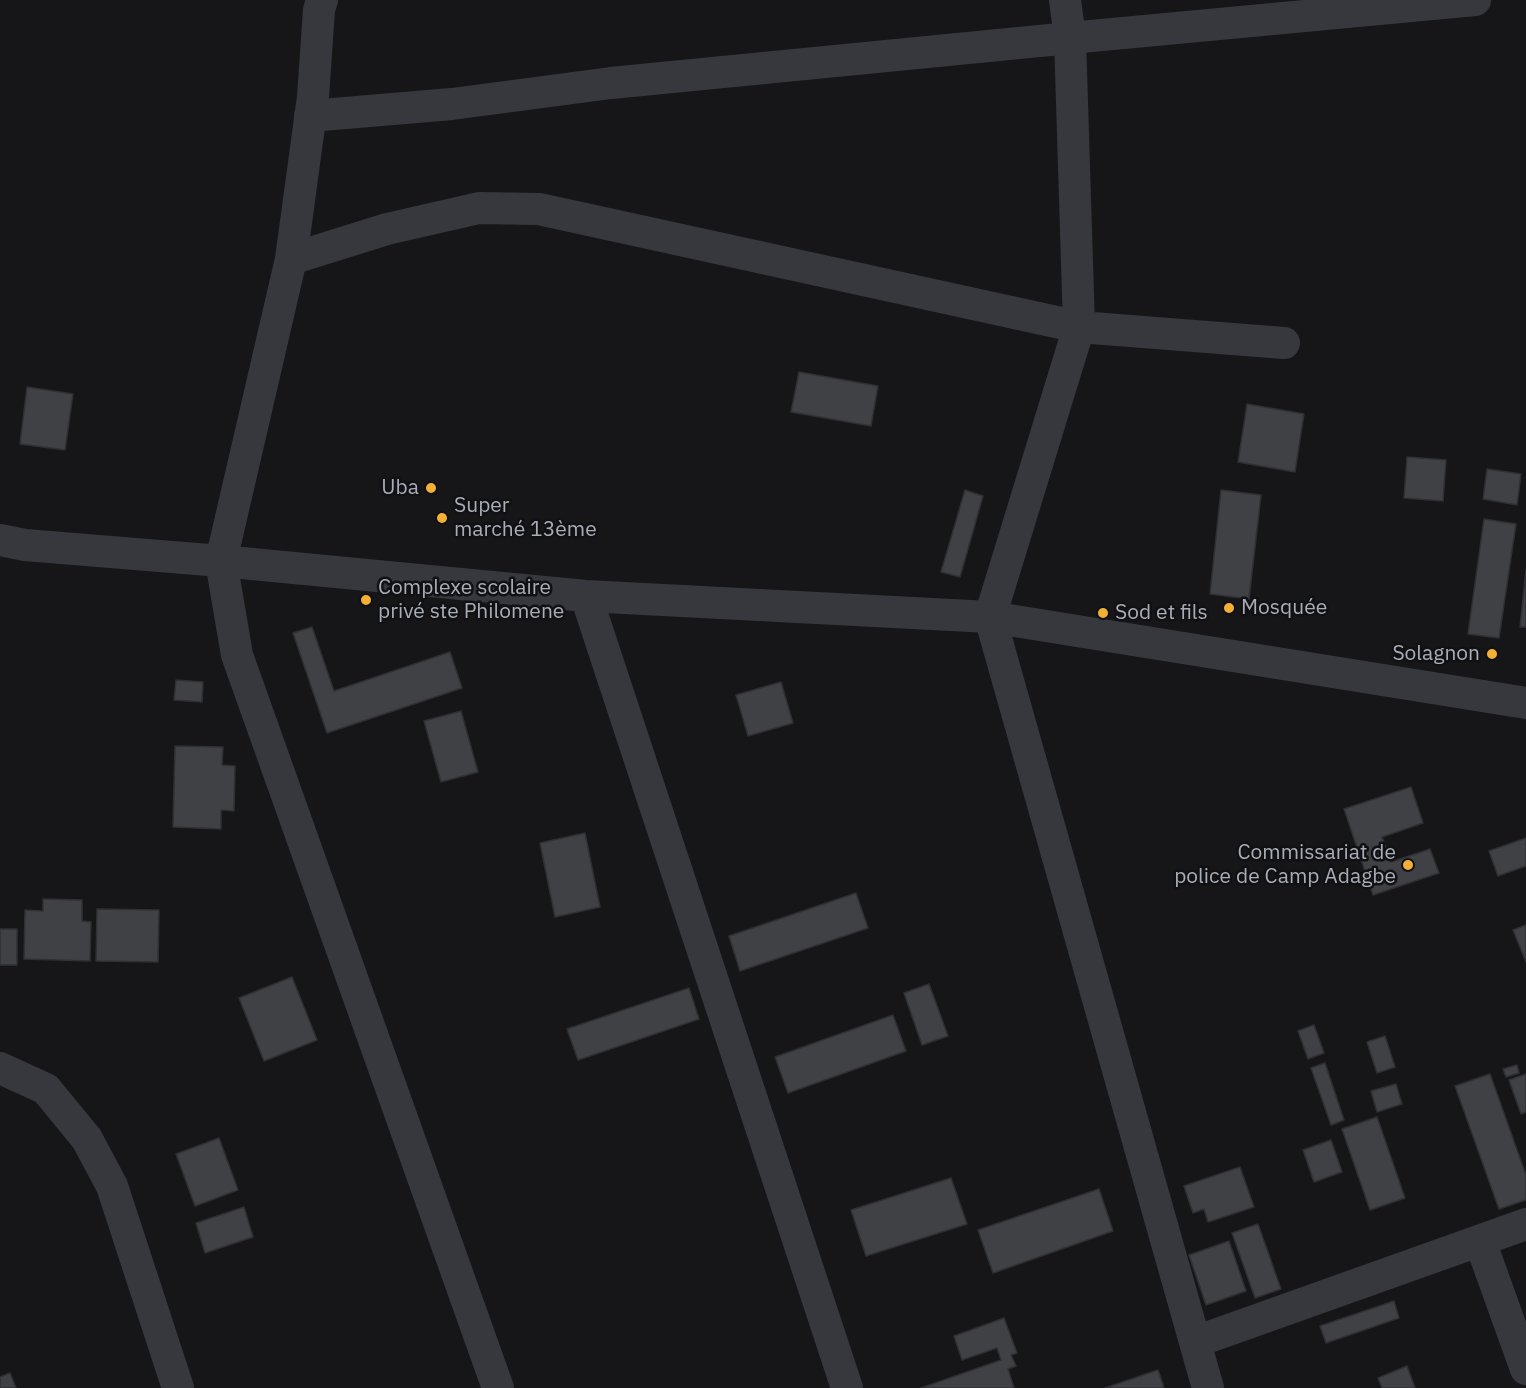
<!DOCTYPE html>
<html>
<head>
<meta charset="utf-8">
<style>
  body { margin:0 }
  canvas { display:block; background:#161618 }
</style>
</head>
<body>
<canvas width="1526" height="1388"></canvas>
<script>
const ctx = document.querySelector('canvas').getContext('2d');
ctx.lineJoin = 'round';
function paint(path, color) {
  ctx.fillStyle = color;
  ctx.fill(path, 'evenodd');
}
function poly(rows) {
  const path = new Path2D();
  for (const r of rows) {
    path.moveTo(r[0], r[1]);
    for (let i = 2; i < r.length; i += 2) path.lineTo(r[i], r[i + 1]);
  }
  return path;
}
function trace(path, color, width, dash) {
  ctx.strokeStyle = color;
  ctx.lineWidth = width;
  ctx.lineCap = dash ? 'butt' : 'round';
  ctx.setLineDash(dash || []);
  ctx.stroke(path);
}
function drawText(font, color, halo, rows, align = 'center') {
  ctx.font = font + ' "IBM Plex Sans",sans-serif';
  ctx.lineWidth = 5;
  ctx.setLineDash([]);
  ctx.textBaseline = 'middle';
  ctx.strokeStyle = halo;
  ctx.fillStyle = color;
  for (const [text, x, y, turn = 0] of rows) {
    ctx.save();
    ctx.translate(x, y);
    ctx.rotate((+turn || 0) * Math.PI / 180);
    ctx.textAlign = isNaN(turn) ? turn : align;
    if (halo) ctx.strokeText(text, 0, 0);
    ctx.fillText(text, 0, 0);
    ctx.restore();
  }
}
const building = poly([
  [799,372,878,386,871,426,791,412,799,372],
  [27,387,73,394,65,450,20,444,27,387],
  [1247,404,1304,414,1295,472,1238,462,1247,404],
  [1407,457,1446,460,1443,501,1404,498,1407,457],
  [1487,469,1521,474,1517,505,1483,499,1487,469],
  [965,490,983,496,960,577,941,572,965,490],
  [1221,490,1261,495,1249,599,1210,594,1221,490],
  [1484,519,1516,524,1499,638,1468,634,1484,519],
  [1526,570,1526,627,1520,627,1526,570],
  [312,627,334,691,450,652,462,688,327,733,293,633,312,627],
  [176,680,203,682,202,702,174,700,176,680],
  [781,682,793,723,748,736,736,695,781,682],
  [461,711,478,772,441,782,424,721,461,711],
  [175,746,223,747,222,765,235,766,234,811,221,810,221,829,173,827,175,746],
  [1411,787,1423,823,1382,837,1391,862,1430,849,1439,873,1373,895,1344,809,1411,787],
  [585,833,600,907,555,917,540,843,585,833],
  [1526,838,1526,866,1498,876,1489,851,1526,838],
  [856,893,868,928,740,971,729,936,856,893],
  [43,899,82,900,82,921,91,922,90,961,24,959,25,910,43,911,43,899],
  [97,909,159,910,158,962,96,961,97,909],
  [1526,925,1526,962,1513,930,1526,925],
  [0,929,17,929,17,965,0,965,0,929],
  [292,977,317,1040,264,1061,239,998,292,977],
  [929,984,948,1036,922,1045,904,993,929,984],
  [689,988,699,1019,578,1060,567,1029,689,988],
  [893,1015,906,1051,788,1093,775,1057,893,1015],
  [1314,1025,1324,1053,1308,1059,1298,1031,1314,1025],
  [1385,1036,1395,1067,1377,1073,1367,1042,1385,1036],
  [1325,1063,1344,1120,1331,1125,1311,1068,1325,1063],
  [1517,1065,1519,1073,1506,1077,1503,1069,1517,1065],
  [1490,1074,1526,1175,1526,1200,1499,1209,1455,1086,1490,1074],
  [1526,1074,1526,1112,1521,1114,1509,1080,1526,1074],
  [1396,1084,1402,1104,1377,1112,1371,1091,1396,1084],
  [1377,1117,1405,1198,1370,1210,1342,1129,1377,1117],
  [219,1138,238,1190,195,1206,176,1154,219,1138],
  [1331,1140,1342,1172,1314,1182,1303,1150,1331,1140],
  [1240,1167,1254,1207,1208,1222,1204,1209,1193,1213,1184,1186,1240,1167],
  [951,1178,967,1224,866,1256,851,1210,951,1178],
  [1099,1189,1113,1231,993,1273,978,1230,1099,1189],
  [244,1207,253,1237,205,1253,196,1223,244,1207],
  [1258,1224,1281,1289,1255,1298,1232,1233,1258,1224],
  [1229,1241,1246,1291,1206,1305,1189,1255,1229,1241],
  [1394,1301,1399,1318,1326,1343,1320,1326,1394,1301],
  [1004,1318,1017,1353,1011,1355,1016,1366,1008,1369,1014,1388,921,1388,1001,1360,997,1348,962,1360,954,1336,1004,1318],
  [1407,1366,1415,1388,1382,1388,1378,1378,1407,1366],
  [1158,1370,1164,1388,1105,1388,1158,1370],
  [10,1373,16,1388,0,1388,0,1377,10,1373]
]);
const minor = poly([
  [322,0,319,10,313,97,291,259,221,561,237,655,498,1388],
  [1065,0,1070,38,1079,327,990,617,1208,1388],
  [310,116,452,104,611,83,1070,38,1475,0],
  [291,259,387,229,479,208,539,209,1079,327,1284,343],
  [0,540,25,545,221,561,586,596,990,617,1526,703],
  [586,596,847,1388],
  [0,1068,46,1089,87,1139,112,1186,178,1388],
  [1480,1241,1526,1369],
  [1195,1342,1526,1224]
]);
const markers = [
  [431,488,6,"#f2b134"],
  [442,518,6,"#f2b134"],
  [366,600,6,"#f2b134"],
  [1229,608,6,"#f2b134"],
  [1103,613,6,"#f2b134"],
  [1492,654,6,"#f2b134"],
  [1408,865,6,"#f2b134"]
];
const poiNames = [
  ["Uba",419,488,"right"],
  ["Super",454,506],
  ["marché 13ème",454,530],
  ["Complexe scolaire",378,588],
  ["privé ste Philomene",378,612],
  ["Mosquée",1241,608],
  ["Sod et fils",1115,613],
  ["Solagnon",1480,654,"right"],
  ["Commissariat de",1396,853,"right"],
  ["police de Camp Adagbe",1396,877,"right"]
];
paint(building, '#404145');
trace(building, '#303034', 1.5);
trace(minor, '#37383d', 32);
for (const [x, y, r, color] of markers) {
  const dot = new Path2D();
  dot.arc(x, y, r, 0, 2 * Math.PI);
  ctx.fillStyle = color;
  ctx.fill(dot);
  trace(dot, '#111113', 2);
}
drawText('21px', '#a8adb8', '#111113', poiNames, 'left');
</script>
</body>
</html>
